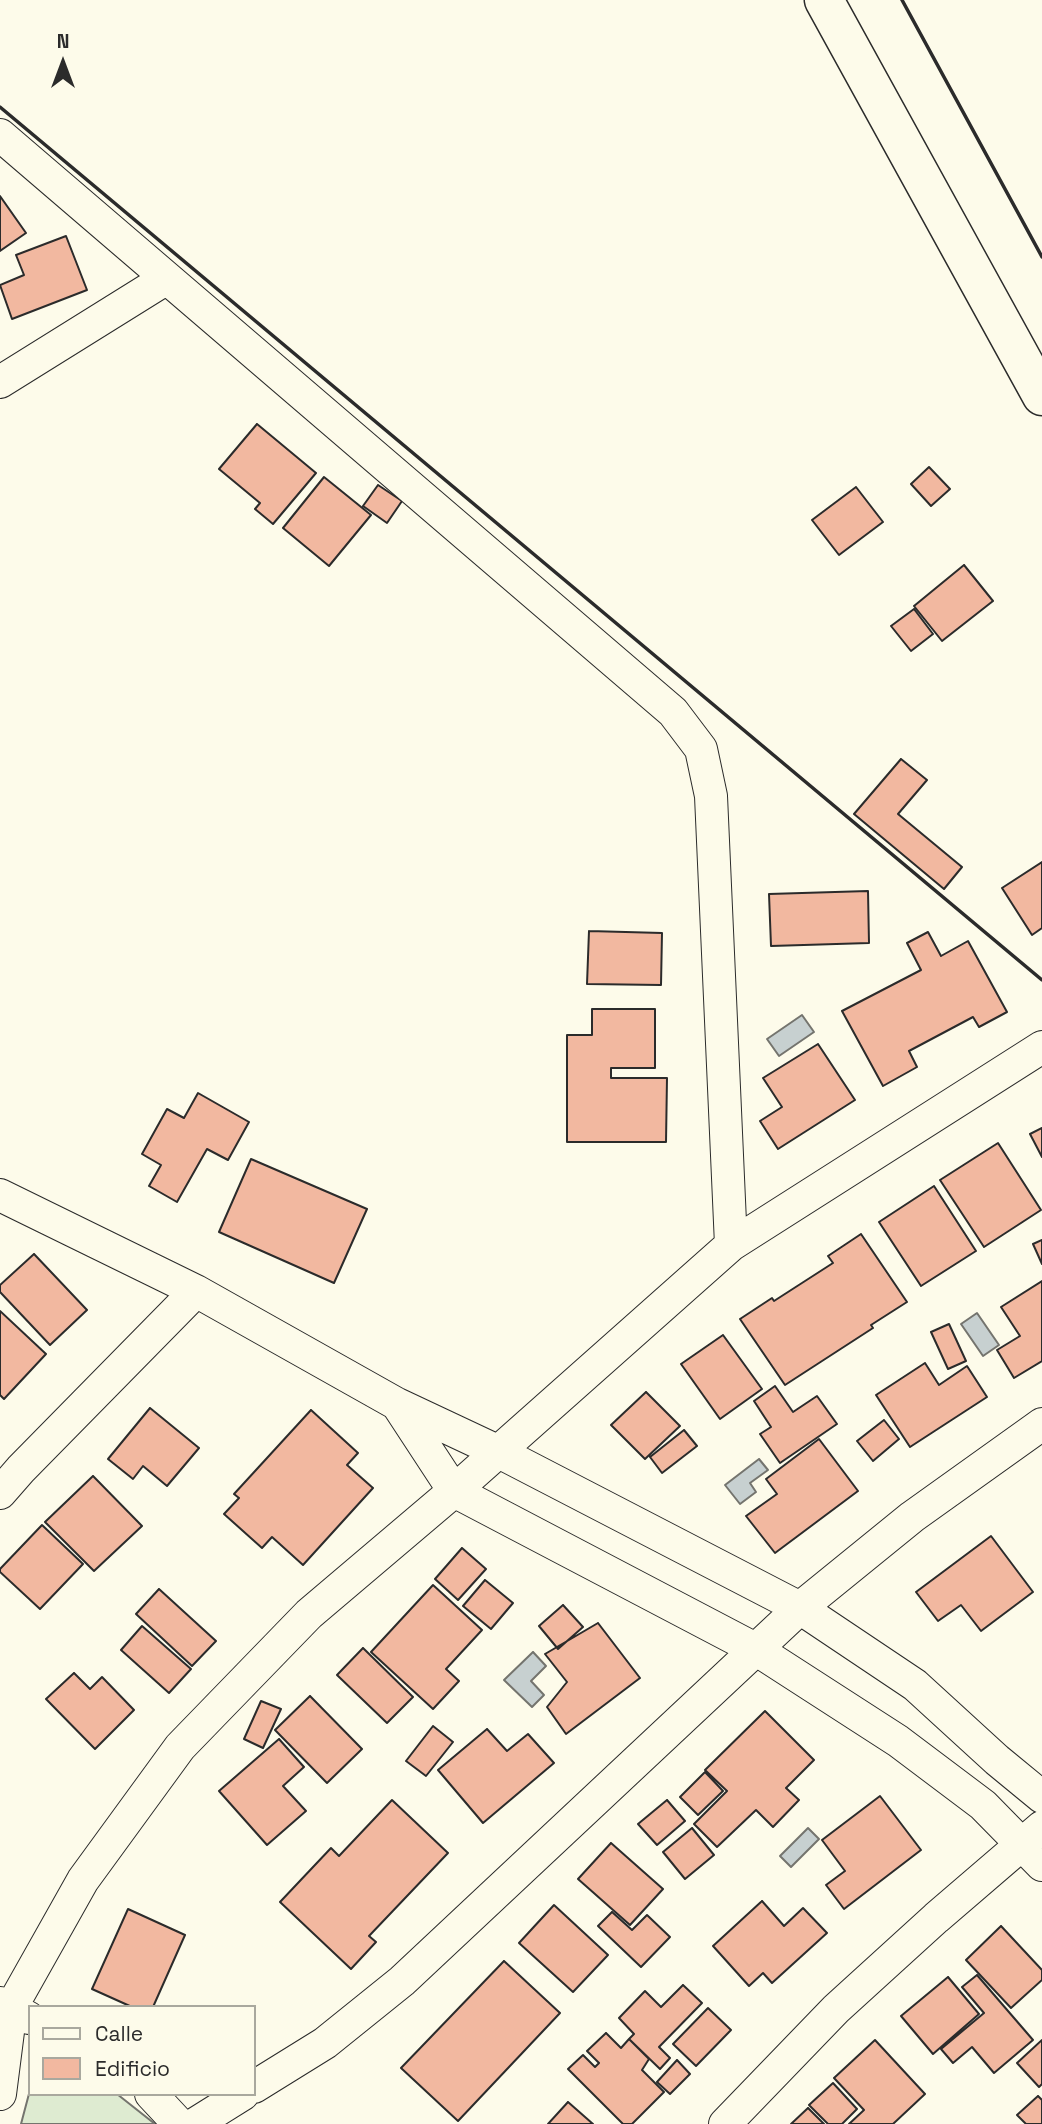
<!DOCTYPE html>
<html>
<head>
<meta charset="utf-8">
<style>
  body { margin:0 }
  #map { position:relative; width:1042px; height:2124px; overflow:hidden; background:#fdfbea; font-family:"Space Grotesk",sans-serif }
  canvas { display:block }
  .legend { position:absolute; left:28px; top:2005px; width:228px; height:91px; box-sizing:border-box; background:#fdfbea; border:2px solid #a9a89e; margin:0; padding:9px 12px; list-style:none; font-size:21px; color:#2b2b2b }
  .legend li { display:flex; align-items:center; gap:14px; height:35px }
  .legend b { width:35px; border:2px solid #a9a89e }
  .north { position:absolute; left:28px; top:28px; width:70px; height:70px; -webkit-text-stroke:5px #fdfbea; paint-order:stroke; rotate:0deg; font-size:19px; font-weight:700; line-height:28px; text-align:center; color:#2b2b2b }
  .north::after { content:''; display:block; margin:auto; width:24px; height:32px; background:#2b2b2b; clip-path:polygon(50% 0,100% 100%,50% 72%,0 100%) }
</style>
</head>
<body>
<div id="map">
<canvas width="1042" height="2124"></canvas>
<ul class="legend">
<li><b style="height:9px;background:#fdfbea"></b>Calle</li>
<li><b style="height:19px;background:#f2b8a0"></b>Edificio</li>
</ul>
<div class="north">N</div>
</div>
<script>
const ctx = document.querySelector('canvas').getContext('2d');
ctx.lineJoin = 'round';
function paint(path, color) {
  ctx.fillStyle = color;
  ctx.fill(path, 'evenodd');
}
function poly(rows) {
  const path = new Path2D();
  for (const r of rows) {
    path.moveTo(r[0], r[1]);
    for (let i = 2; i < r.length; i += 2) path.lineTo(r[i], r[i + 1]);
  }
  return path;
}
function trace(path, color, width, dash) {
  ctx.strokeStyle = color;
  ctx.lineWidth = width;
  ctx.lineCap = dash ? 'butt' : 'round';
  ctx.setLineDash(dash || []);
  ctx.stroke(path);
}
const green = poly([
  [30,2090,30,2094,117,2094,155,2124,21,2124,30,2090]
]);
const water = poly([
  [802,1015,814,1032,779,1056,767,1039,802,1015],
  [977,1313,999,1345,983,1356,961,1324,977,1313],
  [759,1459,768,1470,750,1483,756,1492,740,1504,725,1485,759,1459],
  [533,1652,546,1666,531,1681,544,1695,532,1707,504,1680,533,1652],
  [808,1828,819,1839,791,1867,780,1856,808,1828]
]);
const building = poly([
  [0,196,26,233,0,251,0,196],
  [66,236,87,290,12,319,0,285,24,275,16,255,66,236],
  [257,424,316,473,273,524,255,509,260,503,219,469,257,424],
  [929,467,950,489,931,506,911,484,929,467],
  [324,477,371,515,329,566,283,528,324,477],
  [378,485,402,501,387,523,363,506,378,485],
  [856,487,883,522,839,555,812,520,856,487],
  [964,565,993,601,942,641,914,606,964,565],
  [914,609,933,634,911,651,891,626,914,609],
  [901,759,927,780,898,814,962,867,944,889,854,814,901,759],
  [1042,862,1042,928,1032,935,1002,888,1042,862],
  [868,891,869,943,771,946,769,894,868,891],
  [589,931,662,933,661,985,587,984,589,931],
  [928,932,941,956,968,941,1007,1012,979,1027,973,1017,909,1051,917,1067,883,1086,842,1011,921,970,907,943,928,932],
  [592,1009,655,1009,655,1068,611,1068,611,1078,667,1078,666,1142,567,1142,567,1035,592,1035,592,1009],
  [818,1044,855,1100,778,1149,760,1121,782,1107,763,1078,818,1044],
  [198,1093,249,1122,228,1160,207,1149,177,1202,149,1186,161,1165,142,1154,167,1109,184,1118,198,1093],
  [1042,1128,1042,1157,1030,1134,1042,1128],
  [998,1143,1041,1210,984,1247,940,1180,998,1143],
  [251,1159,367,1209,334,1283,219,1232,251,1159],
  [934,1186,976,1251,921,1286,879,1222,934,1186],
  [861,1234,907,1302,871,1325,873,1328,785,1385,740,1319,772,1298,774,1301,833,1263,828,1256,861,1234],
  [1042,1240,1042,1264,1033,1244,1042,1240],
  [34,1254,87,1310,50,1345,0,1292,0,1285,34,1254],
  [1042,1281,1042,1361,1014,1378,997,1350,1020,1336,1001,1307,1042,1281],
  [0,1311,46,1354,4,1399,0,1395,0,1311],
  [949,1324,966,1361,948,1369,931,1332,949,1324],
  [723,1335,762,1389,720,1419,681,1364,723,1335],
  [925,1363,939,1385,967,1366,987,1397,910,1447,876,1395,925,1363],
  [775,1386,793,1412,817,1396,837,1424,780,1463,760,1434,771,1427,754,1401,775,1386],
  [646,1392,680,1426,645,1459,611,1425,646,1392],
  [150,1408,199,1448,167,1486,143,1466,133,1479,108,1459,150,1408],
  [311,1410,358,1453,347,1465,373,1488,303,1565,272,1537,262,1548,224,1514,239,1498,234,1494,311,1410],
  [884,1420,899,1439,873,1461,857,1441,884,1420],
  [684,1430,697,1446,662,1473,650,1457,684,1430],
  [819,1439,858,1491,775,1553,746,1516,777,1494,766,1479,819,1439],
  [93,1476,142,1526,94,1571,45,1522,93,1476],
  [42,1525,83,1564,40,1609,0,1572,0,1569,42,1525],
  [991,1536,1033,1592,981,1631,961,1605,938,1621,916,1592,991,1536],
  [462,1548,486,1569,458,1600,435,1579,462,1548],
  [485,1580,513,1603,491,1629,463,1606,485,1580],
  [433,1585,482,1630,446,1669,459,1681,433,1709,371,1652,433,1585],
  [159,1589,216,1641,192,1666,136,1614,159,1589],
  [563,1605,583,1627,558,1649,539,1626,563,1605],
  [598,1623,640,1678,566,1734,547,1707,567,1682,545,1654,598,1623],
  [142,1626,191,1669,169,1693,121,1650,142,1626],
  [363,1648,413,1697,387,1723,337,1675,363,1648],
  [74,1673,90,1689,102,1677,134,1710,95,1749,46,1699,74,1673],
  [310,1696,362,1749,327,1783,275,1730,310,1696],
  [261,1701,281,1709,263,1748,244,1739,261,1701],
  [765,1711,814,1760,786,1788,799,1800,773,1827,756,1810,717,1847,694,1824,727,1791,705,1770,765,1711],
  [433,1726,453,1742,426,1776,406,1761,433,1726],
  [487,1729,507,1751,528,1734,554,1763,483,1823,438,1770,487,1729],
  [279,1739,304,1767,283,1786,306,1811,267,1845,219,1791,279,1739],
  [705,1772,723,1791,698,1815,680,1797,705,1772],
  [880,1796,921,1850,844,1909,826,1885,845,1871,822,1840,880,1796],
  [392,1800,448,1853,369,1936,376,1942,351,1969,280,1902,331,1848,339,1856,392,1800],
  [667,1800,685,1821,657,1845,638,1824,667,1800],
  [692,1828,714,1855,685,1879,663,1852,692,1828],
  [611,1843,663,1889,630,1925,578,1879,611,1843],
  [762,1901,784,1926,803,1908,827,1933,772,1983,763,1973,749,1986,713,1946,762,1901],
  [554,1905,608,1955,573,1992,519,1943,554,1905],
  [128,1909,185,1935,153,2007,132,2007,92,1989,128,1909],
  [612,1912,632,1930,647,1915,670,1937,641,1967,598,1926,612,1912],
  [1001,1926,1042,1970,1042,1980,1011,2008,966,1960,1001,1926],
  [504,1961,560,2013,458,2121,401,2068,504,1961],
  [977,1975,1033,2040,994,2073,972,2047,953,2063,941,2049,984,2013,962,1987,977,1975],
  [948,1977,979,2014,933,2054,901,2016,948,1977],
  [683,1985,702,2003,659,2047,670,2058,660,2069,629,2039,634,2034,619,2018,645,1991,661,2007,683,1985],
  [708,2008,731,2030,696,2066,673,2044,708,2008],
  [606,2033,621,2048,629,2039,649,2059,642,2070,664,2092,632,2124,623,2124,568,2069,583,2055,595,2067,599,2063,587,2051,606,2033],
  [875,2040,925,2094,893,2124,849,2124,864,2110,834,2078,875,2040],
  [1042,2040,1042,2084,1039,2087,1017,2063,1042,2040],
  [677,2060,690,2074,670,2094,657,2082,677,2060],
  [833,2083,857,2109,842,2124,828,2124,809,2105,833,2083],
  [1038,2096,1042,2100,1042,2124,1026,2124,1017,2115,1038,2096],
  [568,2102,593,2124,548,2124,568,2102],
  [808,2108,824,2124,791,2124,808,2108]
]);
const minor = poly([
  [0,135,673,712,701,749,711,796,731,1245],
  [0,382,167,278],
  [0,1195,196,1291,397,1404],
  [0,1493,21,1469,196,1291],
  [1042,1797,997,1760,915,1685,800,1608,497,1451,397,1404,454,1491,757,1650,898,1741,983,1805,1042,1865],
  [0,2003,11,2008,83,1880,180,1747,309,1614,454,1491,731,1245,1042,1047],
  [254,2087,325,2043,402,1981,800,1608,912,1517,1042,1424],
  [0,2094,11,2008,29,2018],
  [151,2094,179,2124],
  [195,2124,243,2094],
  [725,2124,836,2009,936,1918,1042,1827]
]);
const tertiary = poly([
  [824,0,1042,396]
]);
const wall = poly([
  [902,0,1042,257],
  [0,107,1042,980]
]);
paint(green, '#deebd1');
trace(green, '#74746e', 2);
paint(water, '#c7d0d0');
trace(water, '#74746e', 2);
paint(building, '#f2b8a0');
trace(building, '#2b2b2b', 2);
trace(minor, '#2b2b2b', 34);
trace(tertiary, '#2b2b2b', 41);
trace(minor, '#fdfbea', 32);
trace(tertiary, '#fdfbea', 38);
trace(wall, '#2b2b2b', 3.5);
</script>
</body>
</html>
